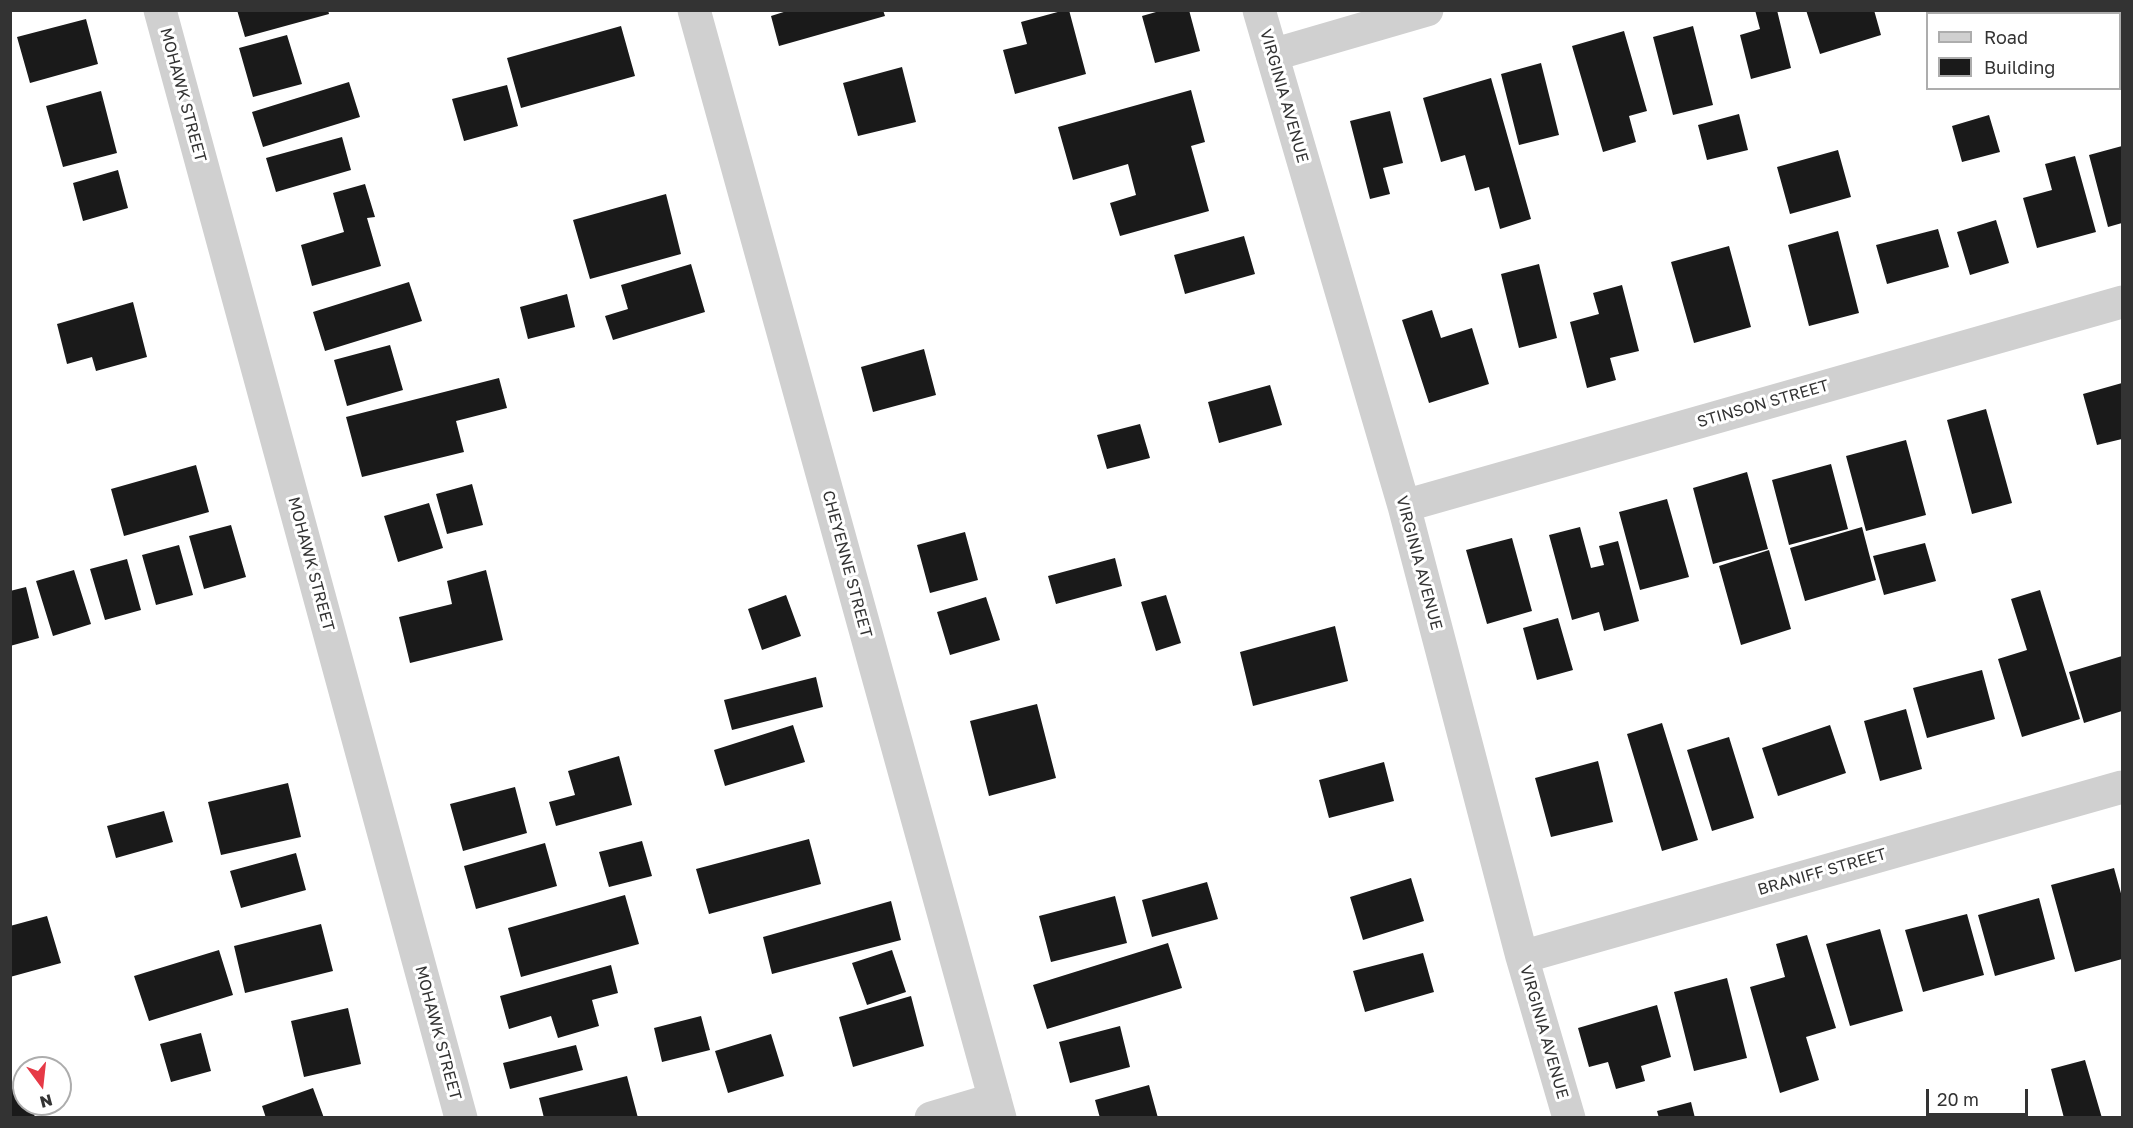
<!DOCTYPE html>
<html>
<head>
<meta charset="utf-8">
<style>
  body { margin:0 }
  #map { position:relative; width:2133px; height:1128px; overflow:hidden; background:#fff; font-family:"Golos Text",sans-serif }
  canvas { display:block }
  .frame { position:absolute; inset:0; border:12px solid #333; pointer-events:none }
  .legend { position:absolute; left:1926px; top:12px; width:195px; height:78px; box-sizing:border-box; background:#fff; border:2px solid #adadad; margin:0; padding:8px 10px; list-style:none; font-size:18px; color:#333 }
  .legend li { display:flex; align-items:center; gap:12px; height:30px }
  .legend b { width:30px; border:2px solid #adadad }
  .north { position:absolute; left:12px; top:1056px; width:60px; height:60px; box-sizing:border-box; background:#fff; border:2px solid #adadad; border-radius:50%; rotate:165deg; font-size:16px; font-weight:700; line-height:24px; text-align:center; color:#333 }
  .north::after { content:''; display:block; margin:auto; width:21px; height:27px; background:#e63946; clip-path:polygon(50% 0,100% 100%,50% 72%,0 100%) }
  .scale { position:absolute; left:1926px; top:1089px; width:102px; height:27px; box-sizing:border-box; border:3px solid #333; border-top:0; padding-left:8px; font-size:18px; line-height:21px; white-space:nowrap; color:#333; -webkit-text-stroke:4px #fff; paint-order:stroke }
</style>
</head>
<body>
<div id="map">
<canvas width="2133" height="1128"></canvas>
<div class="frame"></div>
<ul class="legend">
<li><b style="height:8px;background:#d0d0d0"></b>Road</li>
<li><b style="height:16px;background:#1a1a1a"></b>Building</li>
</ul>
<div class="north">N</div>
<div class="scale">20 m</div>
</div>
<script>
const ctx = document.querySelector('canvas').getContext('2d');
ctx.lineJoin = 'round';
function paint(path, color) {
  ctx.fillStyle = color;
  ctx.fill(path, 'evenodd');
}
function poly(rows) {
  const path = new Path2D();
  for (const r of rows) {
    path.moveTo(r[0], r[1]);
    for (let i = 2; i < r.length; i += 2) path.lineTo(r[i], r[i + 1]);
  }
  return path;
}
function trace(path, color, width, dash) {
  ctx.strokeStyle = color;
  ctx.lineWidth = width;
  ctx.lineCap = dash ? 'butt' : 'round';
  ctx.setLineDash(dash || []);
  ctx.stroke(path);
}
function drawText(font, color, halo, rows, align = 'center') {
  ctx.font = font + ' "Golos Text",sans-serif';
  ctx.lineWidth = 6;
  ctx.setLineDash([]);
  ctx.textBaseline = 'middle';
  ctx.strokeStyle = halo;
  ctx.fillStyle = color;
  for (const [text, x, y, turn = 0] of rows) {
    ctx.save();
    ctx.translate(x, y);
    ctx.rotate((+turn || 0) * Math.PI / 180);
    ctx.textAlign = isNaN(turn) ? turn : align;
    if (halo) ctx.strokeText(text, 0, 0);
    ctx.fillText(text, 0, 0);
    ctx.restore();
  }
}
const building = poly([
  [237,10,328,10,329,14,245,37],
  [790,10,883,10,885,16,779,46,771,16],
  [1065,10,1069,10,1086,74,1015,94,1003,50,1027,44,1021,22],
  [1163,10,1189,10,1200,51,1155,63,1142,16],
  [1755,10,1777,10,1791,68,1751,79,1740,35,1760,29],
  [1806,10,1874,10,1881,35,1820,54],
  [86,19,98,64,30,83,17,37],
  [621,26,635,76,521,108,507,58],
  [1693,26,1713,105,1673,115,1653,37],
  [1624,31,1647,111,1629,116,1636,142,1603,152,1572,46],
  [287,35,302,84,253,97,239,48],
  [1541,63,1559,135,1519,145,1501,74],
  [902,67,916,122,858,136,843,83],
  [1491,78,1531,219,1500,229,1489,187,1475,191,1465,155,1441,162,1423,98],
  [349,82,360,117,263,147,252,112],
  [507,85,518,126,464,141,452,99],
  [1191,90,1205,142,1191,146,1209,211,1120,236,1110,203,1136,195,1128,164,1073,180,1058,127],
  [101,91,117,153,63,167,46,106],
  [1390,111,1403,163,1383,168,1390,194,1370,199,1350,121],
  [1739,114,1748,150,1707,160,1698,125],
  [1989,115,2000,152,1962,162,1952,126],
  [342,137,351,170,276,192,266,158],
  [2122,146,2122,223,2108,227,2089,155],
  [1838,150,1851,197,1790,214,1777,167],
  [2075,156,2096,232,2037,248,2023,198,2052,190,2045,164],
  [118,170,128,208,83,221,73,183],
  [365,184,375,217,367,218,381,266,312,286,301,245,344,232,333,193],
  [666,194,681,254,590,279,573,220],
  [1996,220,2009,263,1970,275,1957,232],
  [1938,229,1949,267,1887,284,1876,245],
  [1838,231,1859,313,1809,326,1788,245],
  [1244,236,1255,274,1185,294,1174,255],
  [1729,246,1751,327,1694,343,1671,262],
  [691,264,705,312,613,340,605,316,628,309,621,285],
  [1539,264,1557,338,1519,348,1501,274],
  [409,282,422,321,325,351,313,312],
  [1622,285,1639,351,1610,358,1616,380,1587,388,1570,322,1599,314,1593,293],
  [567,294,575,327,528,339,520,307],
  [133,302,147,357,96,371,92,357,67,364,57,324],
  [1432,310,1441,338,1472,328,1489,384,1429,403,1402,320],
  [390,345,403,390,347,406,334,360],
  [924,349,936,395,873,412,861,367],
  [499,378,507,408,456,421,464,452,362,477,346,417],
  [2122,383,2122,439,2097,445,2083,394],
  [1270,385,1282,425,1219,443,1208,402],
  [1986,409,2012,503,1972,514,1947,420],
  [1140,424,1150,458,1107,469,1097,435],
  [1906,440,1926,515,1866,531,1846,456],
  [1831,464,1848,529,1789,545,1772,480],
  [196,465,209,512,124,536,111,489],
  [1747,472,1768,549,1713,564,1693,488],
  [472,484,483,525,447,534,436,494],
  [1667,499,1689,577,1640,590,1619,512],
  [429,503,443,548,398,562,384,516],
  [231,525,246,577,204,589,189,536],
  [1580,527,1591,568,1604,565,1599,546,1618,541,1639,621,1604,631,1599,612,1572,620,1549,535],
  [1862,527,1876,580,1805,601,1790,548],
  [965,532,978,580,930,593,917,545],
  [1512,538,1532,611,1487,624,1466,550],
  [1925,543,1936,581,1884,595,1873,556],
  [179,545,193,595,156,605,142,555],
  [1769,550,1791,629,1741,645,1719,566],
  [1115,558,1122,586,1056,604,1048,576],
  [127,559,141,610,105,620,90,569],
  [74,570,91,624,53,636,36,581],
  [486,570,503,640,410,663,399,617,452,604,447,581],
  [26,587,39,638,10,646,10,591],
  [2040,590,2080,719,2022,737,1998,659,2027,650,2011,599],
  [786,595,801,636,762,650,748,609],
  [1166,595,1181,643,1156,651,1141,602],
  [986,597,1000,640,950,655,937,612],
  [1558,618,1573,670,1537,680,1523,628],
  [1335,626,1348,681,1253,706,1240,652],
  [2122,656,2122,711,2084,723,2069,672],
  [1982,670,1995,719,1927,738,1913,688],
  [816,677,823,707,732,730,724,700],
  [1037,704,1056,778,989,796,970,721],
  [1906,709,1922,769,1880,781,1864,721],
  [1662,723,1698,840,1662,851,1627,734],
  [793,725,805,762,725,786,714,750],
  [1830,725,1846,773,1778,796,1762,748],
  [1729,737,1754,818,1712,831,1687,750],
  [619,756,632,805,556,826,549,802,575,795,568,771],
  [1598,761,1613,822,1551,837,1535,778],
  [1384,762,1394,801,1329,818,1319,780],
  [288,783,301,837,221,855,208,802],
  [515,787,527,833,463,851,450,804],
  [164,811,173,842,116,858,107,826],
  [809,839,821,884,709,914,696,869],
  [642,841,652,876,609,887,599,852],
  [545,843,557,886,476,909,464,866],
  [296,853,306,890,241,908,230,871],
  [2114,868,2122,897,2122,959,2075,972,2051,885],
  [1411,878,1424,921,1363,940,1350,897],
  [1207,882,1218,919,1152,937,1142,900],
  [625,895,639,944,521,977,508,928],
  [1115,896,1127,943,1051,962,1039,916],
  [2039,898,2055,959,1995,976,1978,915],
  [891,901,901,940,772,974,763,937],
  [1967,914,1984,975,1923,992,1905,930],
  [47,916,61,963,10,977,10,926],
  [321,924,333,971,245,993,234,946],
  [1880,929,1903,1011,1850,1026,1826,944],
  [1807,935,1836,1028,1806,1037,1819,1080,1780,1093,1750,987,1785,977,1776,944],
  [1168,943,1182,988,1047,1029,1033,985],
  [219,950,233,995,149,1021,134,976],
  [892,950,906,992,867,1005,852,963],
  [1423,953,1434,992,1365,1012,1353,971],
  [611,965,618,993,592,1000,599,1026,558,1038,551,1016,509,1029,500,996],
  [1727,978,1747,1058,1694,1071,1674,992],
  [911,996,924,1046,853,1067,839,1017],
  [1657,1005,1671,1057,1641,1066,1645,1081,1616,1089,1608,1062,1589,1067,1578,1028],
  [348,1008,361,1064,304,1077,291,1021],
  [701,1016,710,1050,662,1062,654,1028],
  [1120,1026,1130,1067,1070,1083,1059,1042],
  [201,1033,211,1071,171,1082,160,1044],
  [771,1034,784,1076,728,1093,715,1051],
  [576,1045,583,1070,510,1089,503,1063],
  [2085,1060,2102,1118,2064,1118,2051,1069],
  [627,1076,638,1118,544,1118,539,1098],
  [24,1085,24,1104,32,1104,35,1118,10,1118,10,1089],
  [1149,1085,1158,1118,1100,1118,1095,1100],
  [313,1088,324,1118,266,1118,262,1106],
  [1691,1102,1695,1118,1659,1118,1657,1111]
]);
const minor = poly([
  [160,10,461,1118],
  [694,10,1000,1118],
  [1259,10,1404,506,1522,957,1569,1118],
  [1272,55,1427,10],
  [1404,506,2122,302],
  [1522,957,2122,787],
  [931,1118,995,1099]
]);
const streetNames = [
  ["MOHAWK STREET",183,95,75],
  ["VIRGINIA AVENUE",1284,96,74],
  ["STINSON STREET",1763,404,-16],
  ["VIRGINIA AVENUE",1419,563,75],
  ["MOHAWK STREET",311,564,75],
  ["CHEYENNE STREET",847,564,75],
  ["BRANIFF STREET",1822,872,-16],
  ["VIRGINIA AVENUE",1544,1032,74],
  ["MOHAWK STREET",438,1033,75]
];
paint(building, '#1a1a1a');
trace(minor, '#d0d0d0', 33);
drawText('16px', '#333', '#fff', streetNames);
</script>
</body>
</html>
